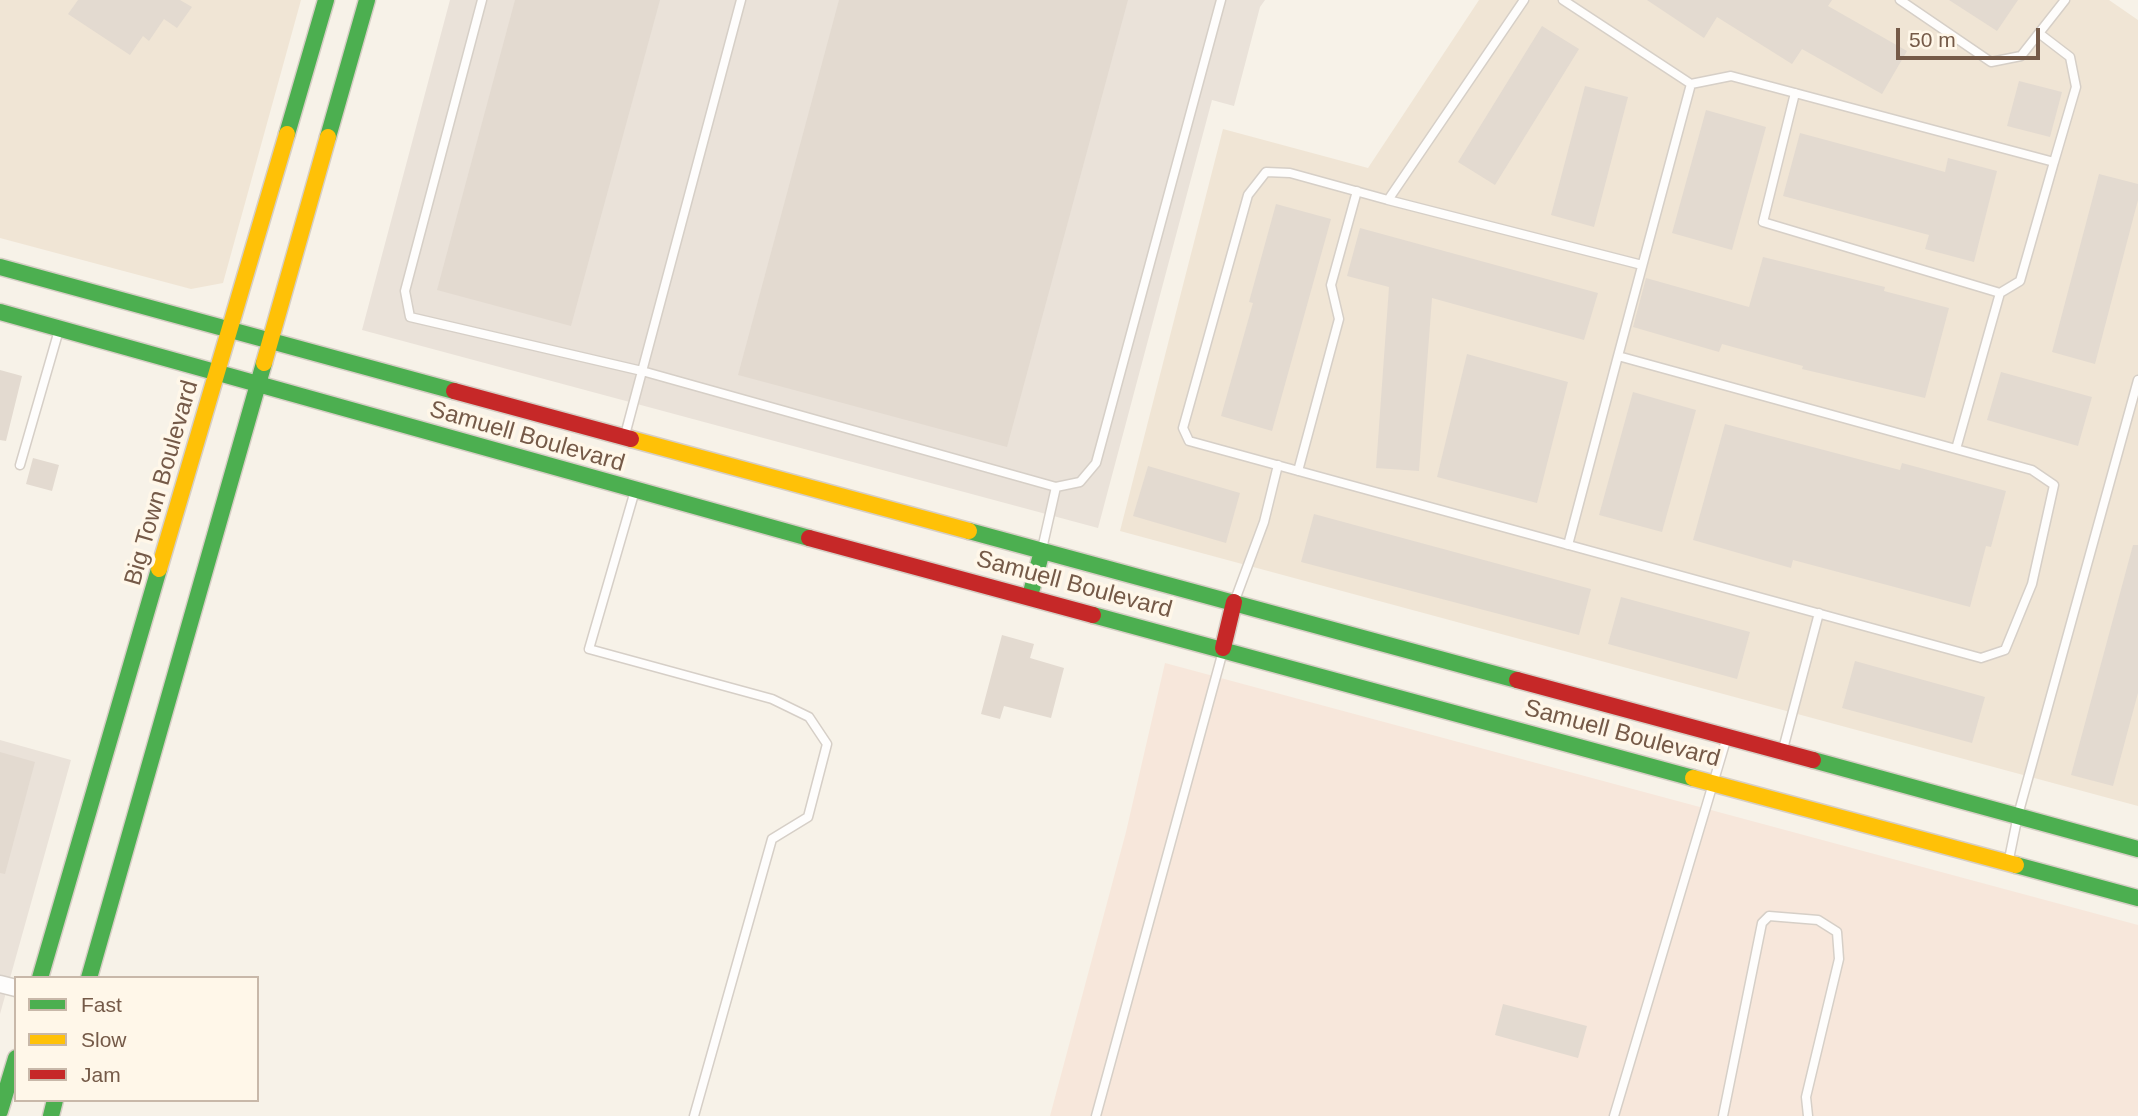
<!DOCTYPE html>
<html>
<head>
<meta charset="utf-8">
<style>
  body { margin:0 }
  #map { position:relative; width:2138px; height:1116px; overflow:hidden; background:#f7f2e8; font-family:Arial,sans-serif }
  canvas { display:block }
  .legend { position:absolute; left:14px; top:976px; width:245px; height:126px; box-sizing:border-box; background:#fff7e9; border:2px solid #c8b8a9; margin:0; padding:9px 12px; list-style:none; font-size:21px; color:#755a48 }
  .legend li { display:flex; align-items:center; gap:14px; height:35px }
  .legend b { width:35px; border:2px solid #c8b8a9 }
  .scale { position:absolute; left:1896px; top:28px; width:144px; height:32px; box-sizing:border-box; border:4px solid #755a48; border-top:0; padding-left:9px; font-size:21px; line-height:24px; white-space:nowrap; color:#755a48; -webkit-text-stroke:5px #fff7e9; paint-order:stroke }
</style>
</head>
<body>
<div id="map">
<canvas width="2138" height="1116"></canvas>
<ul class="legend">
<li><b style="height:9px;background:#4caf50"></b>Fast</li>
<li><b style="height:9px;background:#ffc107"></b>Slow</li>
<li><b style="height:9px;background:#c62828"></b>Jam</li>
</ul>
<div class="scale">50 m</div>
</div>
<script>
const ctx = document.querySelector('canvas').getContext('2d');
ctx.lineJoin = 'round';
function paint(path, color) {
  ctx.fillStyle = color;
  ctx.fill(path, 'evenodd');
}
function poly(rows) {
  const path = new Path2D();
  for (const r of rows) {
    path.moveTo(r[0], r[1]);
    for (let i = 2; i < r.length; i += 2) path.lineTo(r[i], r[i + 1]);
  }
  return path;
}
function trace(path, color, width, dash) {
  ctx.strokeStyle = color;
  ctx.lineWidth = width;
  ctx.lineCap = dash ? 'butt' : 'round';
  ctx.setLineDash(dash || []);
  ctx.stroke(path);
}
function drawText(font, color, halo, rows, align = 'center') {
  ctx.font = font + ' Arial,sans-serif';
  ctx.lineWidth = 7;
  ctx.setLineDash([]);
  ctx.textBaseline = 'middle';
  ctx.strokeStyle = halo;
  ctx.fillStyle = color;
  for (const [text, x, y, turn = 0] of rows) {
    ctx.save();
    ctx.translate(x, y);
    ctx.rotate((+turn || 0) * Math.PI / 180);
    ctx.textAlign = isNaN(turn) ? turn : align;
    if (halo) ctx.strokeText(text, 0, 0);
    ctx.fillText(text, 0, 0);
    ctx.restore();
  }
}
const residential = poly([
  [0,0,301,0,223,283,191,289,0,238],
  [1479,0,2109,0,2138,20,2138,806,1120,531,1223,129,1368,168]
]);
const commercial = poly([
  [1165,663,2138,925,2138,1116,1050,1116,1126,832]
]);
const industrial = poly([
  [450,0,1265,0,1260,7,1234,106,1212,100,1098,528,362,330],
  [0,740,71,760,0,1014]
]);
const building = poly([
  [78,0,180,0,192,7,177,28,164,19,149,41,143,36,130,55,68,14],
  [515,0,660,0,571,326,437,290],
  [839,0,1128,0,1007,447,738,375],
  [1647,0,1832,0,1828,6,1907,51,1882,94,1802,49,1792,64,1717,17,1704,38],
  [1949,0,2018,0,1997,31],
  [1542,26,1579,49,1495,185,1458,162],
  [2019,81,2062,92,2050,137,2007,126],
  [1585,86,1628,97,1594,227,1551,215],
  [1706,110,1766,127,1732,250,1672,233],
  [1800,133,1945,172,1948,158,1997,171,1974,262,1925,249,1929,235,1783,196],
  [2099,174,2138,184,2138,200,2095,364,2052,352],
  [1276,204,1331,219,1272,431,1221,416,1253,303,1249,302],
  [1360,228,1598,293,1584,340,1432,298,1419,471,1376,468,1389,287,1347,276],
  [1763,257,1885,287,1884,291,1949,308,1925,398,1802,369,1803,366,1722,344,1719,352,1633,327,1646,278,1749,307],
  [1467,354,1568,382,1537,503,1437,477],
  [0,370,22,376,6,441,0,440],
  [2001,372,2092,397,2078,446,1987,420],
  [1633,392,1696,410,1662,532,1599,515],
  [1725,424,1900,470,1902,463,2006,491,1991,547,1986,546,1970,607,1793,560,1791,568,1693,540],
  [33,458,59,465,52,491,26,484],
  [1148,466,1240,493,1226,543,1133,516],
  [1314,514,1591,589,1579,635,1301,562],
  [2133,545,2138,545,2138,693,2113,786,2071,775],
  [1621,597,1750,632,1737,679,1608,644],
  [1002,635,1034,644,1030,658,1064,668,1051,718,1004,706,1000,719,981,714],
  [1855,661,1985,697,1972,743,1842,708],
  [0,752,35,762,5,874,0,873],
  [1503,1004,1587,1026,1578,1058,1495,1035]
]);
const lane = poly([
  [482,0,405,291,410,317,642,371,1056,487,1080,482,1096,463,1221,0],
  [1524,0,1388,200,1290,173,1266,172,1248,195,1183,428,1189,441,1981,658,2005,650,2032,584,2054,485,2032,470,1618,356,1691,84,1563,0],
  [1900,0,1991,62,2021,56,2065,0],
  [2040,34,2070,57,2076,87,2054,162],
  [1691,84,1731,76,1795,93,2054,162,2020,281,2000,293,1763,222,1795,93],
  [1388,200,1642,265],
  [625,435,741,0],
  [1956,449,2000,293],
  [20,465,59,330],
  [1298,471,1339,319,1331,285,1357,191],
  [634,494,589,649,772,699,809,717,827,744,808,817,772,839,694,1116],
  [1568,545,1618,356],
  [1042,549,1056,487],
  [1235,600,1264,522,1278,465],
  [1783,749,1819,613],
  [2009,859,2018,815,2138,380],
  [1096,1116,1223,651],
  [1614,1116,1726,740],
  [1723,1116,1762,923,1769,916,1818,920,1837,932,1839,959,1806,1097,1808,1116]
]);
const street = poly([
  [0,984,16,988]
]);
const fast = poly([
  [287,134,326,0],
  [328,137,367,0],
  [0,267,454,391],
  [0,312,809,538],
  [969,531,1517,680],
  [1030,596,1042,551],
  [1093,615,1693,778],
  [1813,760,2138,849],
  [2016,865,2138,898],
  [40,978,159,569],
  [89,978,264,363],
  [0,1111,16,1058],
  [51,1116,55,1100]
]);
const slow = poly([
  [264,363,328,137],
  [631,439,969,531],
  [159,569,287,134],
  [1693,778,2016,865]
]);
const jam = poly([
  [454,391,631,439],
  [809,538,1093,615],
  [1223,648,1234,602],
  [1517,680,1813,760]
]);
const streetNames = [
  ["Samuell Boulevard",527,437,16],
  ["Big Town Boulevard",162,483,-74],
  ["Samuell Boulevard",1074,585,15],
  ["Samuell Boulevard",1622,734,15]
];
paint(residential, '#f0e5d5');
paint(commercial, '#f7e7db');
paint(industrial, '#eae2d9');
paint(building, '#e3dad0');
trace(lane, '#d6cfc7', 11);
trace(street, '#d6cfc7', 19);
trace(fast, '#d6cec5', 19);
trace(slow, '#d6cec5', 19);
trace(jam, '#d6cec5', 19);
trace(lane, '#fefdfc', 8);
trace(street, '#fefdfc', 16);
trace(fast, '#4caf50', 16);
trace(slow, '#ffc107', 16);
trace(jam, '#c62828', 16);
drawText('24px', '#755a48', '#fff7e9', streetNames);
</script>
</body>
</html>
